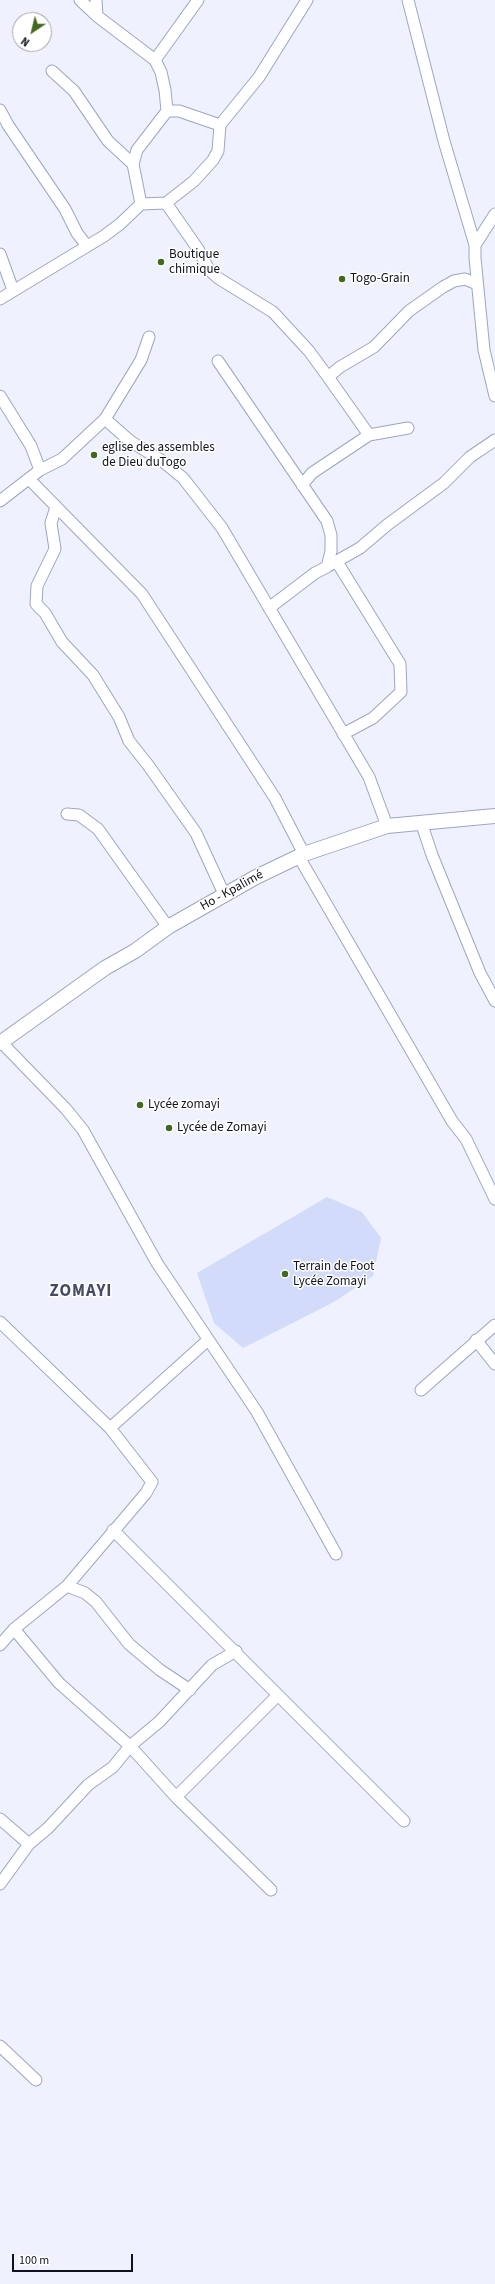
<!DOCTYPE html>
<html>
<head>
<meta charset="utf-8">
<style>
  body { margin:0 }
  #map { position:relative; width:495px; height:2284px; overflow:hidden; background:#eff2fe; font-family:"Source Sans 3",sans-serif }
  canvas { display:block }
  .north { position:absolute; left:12px; top:12px; width:40px; height:40px; box-sizing:border-box; background:#fff; border:1px solid #9fa0a4; border-radius:50%; rotate:215deg; font-size:11px; font-weight:700; line-height:16px; text-align:center; color:#10121c }
  .north::after { content:''; display:block; margin:auto; width:14px; height:18px; background:#456821; clip-path:polygon(50% 0,100% 100%,50% 72%,0 100%) }
  .scale { position:absolute; left:12px; top:2254px; width:121px; height:18px; box-sizing:border-box; border:2px solid #10121c; border-top:0; padding-left:5px; font-size:12px; line-height:14px; white-space:nowrap; color:#10121c; -webkit-text-stroke:3px #fff; paint-order:stroke }
</style>
</head>
<body>
<div id="map">
<canvas width="495" height="2284"></canvas>
<div class="north">N</div>
<div class="scale">100 m</div>
</div>
<script>
const ctx = document.querySelector('canvas').getContext('2d');
ctx.lineJoin = 'round';
function paint(path, color) {
  ctx.fillStyle = color;
  ctx.fill(path, 'evenodd');
}
function poly(rows) {
  const path = new Path2D();
  for (const r of rows) {
    path.moveTo(r[0], r[1]);
    for (let i = 2; i < r.length; i += 2) path.lineTo(r[i], r[i + 1]);
  }
  return path;
}
function trace(path, color, width, dash) {
  ctx.strokeStyle = color;
  ctx.lineWidth = width;
  ctx.lineCap = dash ? 'butt' : 'round';
  ctx.setLineDash(dash || []);
  ctx.stroke(path);
}
function drawText(font, color, halo, rows, align = 'center') {
  ctx.font = font + ' "Source Sans 3",sans-serif';
  ctx.lineWidth = 3;
  ctx.setLineDash([]);
  ctx.textBaseline = 'middle';
  ctx.strokeStyle = halo;
  ctx.fillStyle = color;
  for (const [text, x, y, turn = 0] of rows) {
    ctx.save();
    ctx.translate(x, y);
    ctx.rotate((+turn || 0) * Math.PI / 180);
    ctx.textAlign = isNaN(turn) ? turn : align;
    if (halo) ctx.strokeText(text, 0, 0);
    ctx.fillText(text, 0, 0);
    ctx.restore();
  }
}
const green = poly([
  [327,1197,362,1212,381,1238,373,1276,334,1302,243,1348,214,1323,197,1273]
]);
const minor = poly([
  [80,0,97,16],
  [408,0,444,141,475,245,475,258,484,350,495,396],
  [155,60,198,0],
  [52,71,74,91,108,141,133,164],
  [0,110,8,125,65,209,77,233,87,246],
  [167,111,179,111,220,125,259,77,307,0],
  [166,203,198,249,209,270,218,278,273,312,309,351,328,377],
  [141,204,166,203,194,181,213,160,218,151,220,125],
  [475,245,495,214],
  [0,254,13,290],
  [0,299,104,236,120,224,141,204,133,164,137,150,167,111,165,90,161,72,155,60,97,16,96,0],
  [218,361,327,521,331,535,331,551,327,567,315,573,269,608],
  [0,396,31,446,40,470],
  [105,419,130,441,161,460,183,478,222,528,369,777,387,826],
  [369,435,328,377,340,367,374,347,409,311,443,287,454,281,465,279,477,284],
  [29,479,142,594,275,798,304,854],
  [302,485,312,473,369,435,408,428],
  [0,501,40,470,62,459,105,419,141,360,149,337],
  [56,507,51,523,55,549,37,586,36,604,45,613,62,642,93,675,119,717,129,741,148,765,196,833,224,894],
  [337,562,400,664,401,692,373,718,343,734],
  [330,565,360,548,387,525,444,483,470,457,495,440],
  [67,814,79,815,98,829,168,927],
  [421,822,432,855,480,973,495,1001],
  [299,857,452,1121,466,1139,495,1199],
  [1,1042,66,1109,83,1130,157,1263,257,1412,336,1554],
  [0,1322,110,1428,152,1482,146,1493,67,1586,14,1629,0,1645],
  [476,1340,495,1364],
  [421,1390,495,1325],
  [110,1428,208,1340],
  [113,1530,404,1821],
  [67,1586,85,1593,96,1602,129,1644,160,1670,190,1690],
  [14,1629,59,1683,130,1746,176,1797,271,1890],
  [176,1797,278,1695],
  [0,1819,29,1844],
  [0,1884,29,1844,48,1828,88,1785,113,1767,130,1746,159,1722,212,1665,236,1651],
  [0,2046,36,2080]
]);
const major = poly([
  [0,1043,105,968,135,951,168,927,256,877,304,854,387,826,495,816]
]);
const markers = [
  [161,262,4,"#456821"],
  [342,279,4,"#456821"],
  [94,455,4,"#456821"],
  [140,1105,4,"#456821"],
  [169,1128,4,"#456821"],
  [285,1274,4,"#456821"]
];
const poiNames = [
  ["Boutique",169,255],
  ["chimique",169,270],
  ["Togo-Grain",350,279],
  ["eglise des assembles",102,448],
  ["de Dieu duTogo",102,463],
  ["Lycée zomayi",148,1105],
  ["Lycée de Zomayi",177,1128],
  ["Terrain de Foot",293,1267],
  ["Lycée Zomayi",293,1282]
];
const streetNames = [
  ["Ho - Kpalimé",232,891,-29]
];
const districtNames = [
  ["ZOMAYI",81,1292]
];
paint(green, '#d2dbf9');
trace(minor, '#9da5c1', 13);
trace(major, '#9da5c1', 16);
trace(minor, '#fff', 11);
trace(major, '#fff', 14);
for (const [x, y, r, color] of markers) {
  const dot = new Path2D();
  dot.arc(x, y, r, 0, 2 * Math.PI);
  ctx.fillStyle = color;
  ctx.fill(dot);
  trace(dot, '#fff', 1.5);
}
drawText('13px', '#10121c', '#fff', poiNames, 'left');
drawText('13px', '#10121c', '#fff', streetNames);
ctx.letterSpacing = '1px';
drawText('bold 17px', '#454b64', '#fff', districtNames);
ctx.letterSpacing = '0px';
</script>
</body>
</html>
